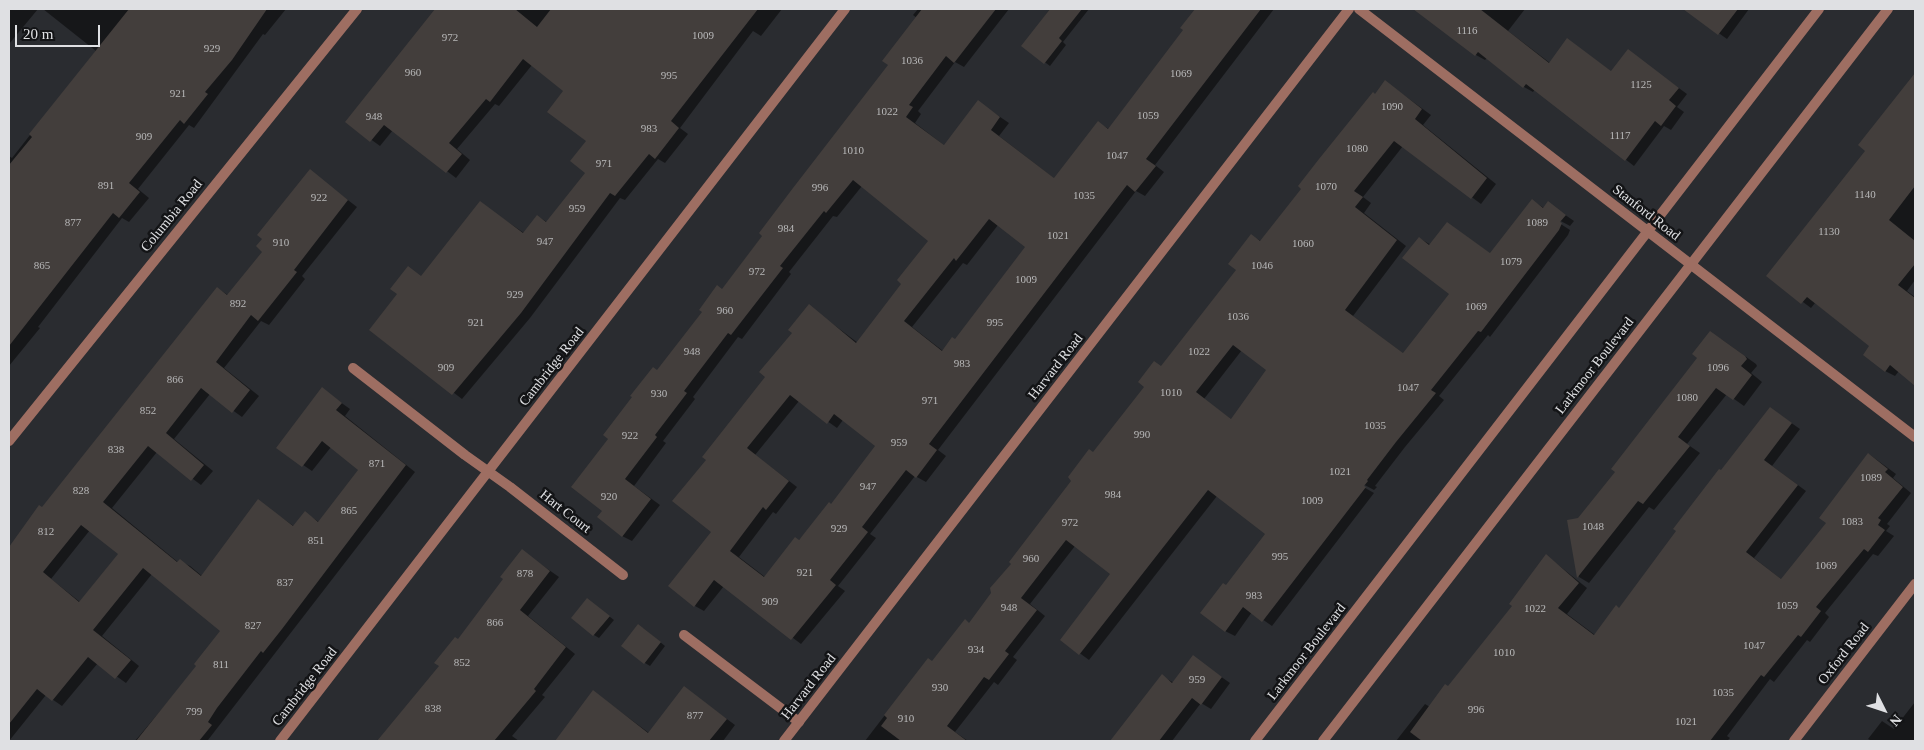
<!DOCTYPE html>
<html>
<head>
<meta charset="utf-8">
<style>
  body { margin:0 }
  #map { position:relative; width:1924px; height:750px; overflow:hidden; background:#2a2c30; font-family:Georgia,serif }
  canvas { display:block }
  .frame { position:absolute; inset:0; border:10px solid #dfe0e3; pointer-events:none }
  .north { position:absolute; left:1859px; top:685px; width:50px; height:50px; -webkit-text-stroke:4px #131416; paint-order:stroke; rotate:131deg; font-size:14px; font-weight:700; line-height:20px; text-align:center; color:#dfe0e3 }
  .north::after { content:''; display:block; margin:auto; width:18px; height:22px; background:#dfe0e3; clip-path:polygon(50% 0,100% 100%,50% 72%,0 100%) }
  .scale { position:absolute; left:15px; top:25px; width:85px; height:22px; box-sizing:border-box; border:2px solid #dfe0e3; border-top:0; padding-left:6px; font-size:15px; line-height:18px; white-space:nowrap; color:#dfe0e3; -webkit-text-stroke:4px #131416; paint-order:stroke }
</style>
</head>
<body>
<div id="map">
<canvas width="1924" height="750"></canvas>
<div class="frame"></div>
<div class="north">N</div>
<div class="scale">20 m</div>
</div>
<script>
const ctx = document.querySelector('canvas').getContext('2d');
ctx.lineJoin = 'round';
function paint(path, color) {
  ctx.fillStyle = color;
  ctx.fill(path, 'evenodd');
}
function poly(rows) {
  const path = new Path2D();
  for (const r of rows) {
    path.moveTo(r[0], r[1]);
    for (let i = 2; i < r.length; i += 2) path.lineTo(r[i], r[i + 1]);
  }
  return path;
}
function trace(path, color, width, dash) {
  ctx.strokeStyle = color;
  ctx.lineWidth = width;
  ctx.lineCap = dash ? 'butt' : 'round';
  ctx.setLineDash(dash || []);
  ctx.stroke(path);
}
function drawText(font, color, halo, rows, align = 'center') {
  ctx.font = font + ' Georgia,serif';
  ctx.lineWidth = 5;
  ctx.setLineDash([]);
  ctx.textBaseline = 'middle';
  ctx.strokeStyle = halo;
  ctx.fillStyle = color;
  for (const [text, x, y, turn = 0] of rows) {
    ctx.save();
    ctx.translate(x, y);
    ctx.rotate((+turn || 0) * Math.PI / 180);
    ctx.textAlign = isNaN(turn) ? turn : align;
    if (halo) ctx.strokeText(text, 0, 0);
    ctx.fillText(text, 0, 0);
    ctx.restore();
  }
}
const shadow = poly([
  [9,9,38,9,9,44],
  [43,9,174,9,191,23,202,9,286,9,265,35,263,34,194,128,189,125,138,189,149,198,129,222,122,218,38,327,40,328,9,366,9,156,12,158,96,51],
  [436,9,672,9,682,16,688,9,782,9,761,36,753,31,680,128,688,134,665,163,658,159,625,200,620,198,530,318,462,399,371,330,422,277,480,203,524,233,537,216,547,222,587,173,587,141,565,90,532,65,499,106,495,104,457,149,470,160,456,178,393,130,380,146,347,122],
  [918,9,1009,9,964,67,955,62,918,111,921,114,915,123,945,146,978,102,1009,123,999,136,1055,179,1098,123,1109,129,1185,30,1182,27,1196,9,1274,9,1155,165,1164,172,1145,196,1136,191,938,450,946,456,926,482,915,476,870,534,876,538,838,586,845,591,801,644,724,586,704,611,695,606,712,532,708,460,767,377,809,306,858,343,903,284,930,241,862,186,837,217,833,216,789,272,791,274,742,339,738,337,693,397,695,399,663,441,666,443,634,486,660,505,632,541,622,536,603,510,610,439,658,371,722,290,890,65,917,18,913,15],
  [998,225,1026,247,955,340,943,351,912,327,963,263,967,265],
  [799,401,837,428,843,420,877,446,831,505,765,577,739,557,773,512,776,514,797,487,755,455],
  [1050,9,1089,9,1063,42,1066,45,1050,66,1023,46],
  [1430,9,1525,9,1508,31,1550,63,1568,40,1612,72,1628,51,1687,94,1677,107,1684,112,1671,130,1664,126,1634,166,1535,89,1533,92,1524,87,1487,58,1485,60,1476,55,1431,21,1436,13],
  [1685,9,1749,9,1727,39],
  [1386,82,1431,115,1423,125,1496,184,1481,204,1403,146,1363,197,1371,203,1364,213,1406,246,1353,316,1404,354,1450,294,1419,238,1431,245,1447,223,1491,254,1533,201,1544,208,1548,203,1574,221,1570,226,1557,219,1556,221,1570,230,1568,235,1490,337,1488,335,1439,396,1444,400,1405,447,1375,486,1377,487,1374,490,1361,483,1360,485,1374,493,1272,626,1252,612,1235,636,1225,631,1226,586,1267,534,1217,496,1089,660,1062,640,1111,574,1075,546,1030,604,1045,616,1013,657,1017,660,998,685,994,682,955,732,968,741,865,741,928,659,932,662,970,624,1094,453,1238,270,1251,236,1261,241],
  [1242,350,1268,370,1232,420,1204,399],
  [1915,84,1915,280,1907,291,1915,297,1915,384,1899,371,1895,376,1885,371,1871,346,1815,303,1811,308,1768,276,1867,151],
  [310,171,357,207,302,276,305,279,269,325,261,321,224,368,259,396,242,417,210,394,174,439,213,471,201,485,157,452,112,508,179,563,180,561,190,566,202,576,258,501,295,527,305,513,319,522,360,470,331,447,312,471,278,448,322,389,350,409,345,416,415,472,208,740,135,741,198,666,222,631,152,574,102,636,139,666,126,683,98,663,62,706,46,695,9,741,9,549,39,506,42,508,217,288,228,295,264,251],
  [90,530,119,554,80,602,51,579],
  [1721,339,1756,364,1757,366,1751,373,1762,382,1744,406,1727,394,1687,444,1700,453,1654,510,1649,507,1589,583,1579,577,1568,521,1578,520],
  [1770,408,1800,429,1772,466,1806,491,1754,558,1782,580,1828,523,1869,454,1896,474,1893,478,1911,493,1887,524,1890,526,1886,531,1894,536,1878,556,1873,554,1825,613,1829,617,1810,642,1807,640,1774,682,1770,679,1727,736,1730,738,1727,741,1493,741,1480,731,1471,741,1396,741,1425,704,1430,707,1449,687,1514,606,1547,556,1587,588,1567,614,1595,635,1619,609],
  [522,551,559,577,528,616,575,654,542,695,545,697,512,736,519,741,380,741,440,666,505,579],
  [592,603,614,620,599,638,594,635],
  [643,628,665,646,650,666,645,663],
  [1193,657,1230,683,1211,709,1201,703,1172,741,1111,741,1162,676,1174,683],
  [685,688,735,725,723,741,556,741,594,692,649,733],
  [1915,702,1915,741,1872,741,1868,739,1882,721,1894,729]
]);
const building = poly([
  [129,9,267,9,232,60,205,92,208,94,184,124,180,120,129,183,140,192,119,218,113,213,9,346,9,165,32,137,29,134],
  [435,9,515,9,537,27,551,9,758,9,671,121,679,128,655,159,649,154,615,196,610,193,521,313,452,395,369,330,397,294,390,289,408,266,421,276,480,201,523,233,537,215,546,222,585,173,570,161,586,141,547,112,563,91,523,59,490,102,486,99,449,143,462,154,446,173,384,125,370,142,345,122],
  [922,9,996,9,954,63,946,56,909,105,913,107,906,117,944,145,978,100,1000,117,991,130,1054,178,1098,121,1108,129,1183,30,1180,28,1195,9,1261,9,1146,159,1156,166,1135,192,1127,185,929,444,937,450,916,478,906,470,862,527,868,532,830,580,836,585,791,640,714,580,694,607,668,586,711,532,672,501,706,460,702,457,765,377,759,372,792,333,788,330,809,304,856,343,901,284,897,280,928,241,853,180,826,213,824,211,780,266,783,268,731,335,728,333,684,391,687,393,655,435,657,437,625,479,651,499,622,537,597,517,602,511,571,487,608,439,603,435,632,397,630,396,653,367,657,370,702,312,699,310,717,285,722,289,762,236,759,233,793,188,888,65,882,61],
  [989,219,1025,247,955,339,952,337,942,351,904,321,954,258,956,261],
  [790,395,827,424,834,414,875,446,831,504,829,502,799,540,795,537,764,577,730,551,763,507,766,510,789,481,747,448],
  [1050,9,1082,9,1059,38,1062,41,1044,64,1021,46],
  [1413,9,1480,9,1549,63,1567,38,1611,71,1628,49,1679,88,1669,100,1676,106,1661,126,1655,121,1625,161,1526,84,1523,88,1478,52,1475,56],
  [1683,9,1738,9,1718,35],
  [1915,73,1915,186,1889,220,1915,241,1915,264,1898,285,1915,298,1915,386,1890,365,1885,372,1863,355,1869,346,1807,297,1801,304,1766,276,1865,151,1858,145],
  [1385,80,1422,109,1415,119,1487,178,1471,199,1394,141,1354,191,1363,197,1355,207,1397,240,1345,310,1403,353,1449,294,1402,258,1419,237,1429,245,1447,222,1490,253,1532,199,1543,208,1548,201,1566,215,1560,222,1562,223,1559,230,1481,332,1478,331,1431,390,1436,393,1396,442,1367,480,1368,481,1364,486,1366,487,1262,622,1243,607,1225,632,1200,613,1223,583,1226,585,1265,534,1208,490,1079,655,1060,640,1110,574,1066,540,1021,598,1037,610,1005,651,1009,654,989,680,984,677,947,726,967,741,901,741,881,726,887,718,884,715,928,658,932,661,965,619,969,623,991,593,990,588,1011,564,1009,562,1071,481,1068,477,1089,449,1093,452,1144,387,1138,382,1154,361,1161,366,1236,270,1228,264,1251,234,1260,241,1301,189,1298,186,1319,159,1373,92,1375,94],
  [1233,345,1266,370,1231,419,1196,392],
  [310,169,348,200,294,270,297,272,258,321,251,315,216,362,250,390,232,413,201,388,166,433,204,465,191,481,148,446,103,502,177,562,180,559,201,576,258,499,293,526,305,511,318,522,358,470,322,441,302,467,276,448,322,387,342,403,336,410,406,465,282,629,263,653,261,651,217,708,208,722,212,725,199,741,136,741,196,666,194,664,220,631,143,568,93,630,131,660,115,679,88,657,52,701,37,689,9,724,9,547,39,505,42,507,217,287,227,295,262,252,256,246,262,239,257,235],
  [81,525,118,554,79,602,43,572],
  [1710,331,1745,356,1747,359,1741,366,1752,375,1733,400,1716,388,1678,437,1690,446,1643,504,1638,501,1577,578,1567,520,1578,518,1615,472,1611,469,1697,358,1692,354],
  [1770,407,1792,423,1764,460,1798,485,1746,552,1781,579,1826,523,1819,518,1868,453,1888,469,1885,472,1903,487,1878,518,1881,520,1878,525,1885,530,1868,552,1864,549,1816,607,1821,611,1801,637,1798,635,1764,677,1761,675,1710,741,1422,741,1410,732,1445,684,1448,686,1512,606,1509,604,1546,554,1579,583,1558,608,1594,635,1616,605,1619,608,1676,531,1673,529,1719,469,1721,470],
  [522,549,550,571,520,610,566,647,534,689,536,691,494,741,377,741,439,666,434,663,455,637,458,639,503,579,500,577],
  [587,598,610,616,593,636,571,618],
  [638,624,661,642,644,664,621,646],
  [1193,655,1222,677,1201,705,1192,698,1159,741,1110,741,1162,674,1172,683],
  [684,686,727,719,709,741,555,741,593,690,648,733]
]);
const lane = poly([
  [353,368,465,455,510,487,623,575],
  [684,635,799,722]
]);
const street = poly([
  [1359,9,1915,437],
  [9,441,357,9],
  [280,741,845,9],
  [784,741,1349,9],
  [1255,741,1819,9],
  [1323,741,1888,9],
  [1794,741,1915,584]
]);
const numberNames = [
  ["1116",1467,31],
  ["1009",703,36],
  ["972",450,38],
  ["929",212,49],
  ["1036",912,61],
  ["960",413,73],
  ["1069",1181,74],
  ["995",669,76],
  ["1125",1641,85],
  ["921",178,94],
  ["1090",1392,107],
  ["1022",887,112],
  ["1059",1148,116],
  ["948",374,117],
  ["983",649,129],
  ["1117",1620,136],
  ["909",144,137],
  ["1080",1357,149],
  ["1010",853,151],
  ["1047",1117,156],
  ["971",604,164],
  ["891",106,186],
  ["1070",1326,187],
  ["996",820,188],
  ["1140",1865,195],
  ["1035",1084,196],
  ["922",319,198],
  ["959",577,209],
  ["877",73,223],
  ["1089",1537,223],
  ["984",786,229],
  ["1130",1829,232],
  ["1021",1058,236],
  ["947",545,242],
  ["910",281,243],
  ["1060",1303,244],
  ["1079",1511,262],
  ["865",42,266],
  ["1046",1262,266],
  ["972",757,272],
  ["1009",1026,280],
  ["929",515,295],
  ["892",238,304],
  ["1069",1476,307],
  ["960",725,311],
  ["1036",1238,317],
  ["921",476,323],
  ["995",995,323],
  ["948",692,352],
  ["1022",1199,352],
  ["983",962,364],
  ["909",446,368],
  ["1096",1718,368],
  ["866",175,380],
  ["1047",1408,388],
  ["1010",1171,393],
  ["930",659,394],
  ["1080",1687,398],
  ["971",930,401],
  ["852",148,411],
  ["1035",1375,426],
  ["990",1142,435],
  ["922",630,436],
  ["959",899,443],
  ["838",116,450],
  ["871",377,464],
  ["1021",1340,472],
  ["1089",1871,478],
  ["947",868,487],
  ["828",81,491],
  ["984",1113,495],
  ["920",609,497],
  ["1009",1312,501],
  ["865",349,511],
  ["1083",1852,522],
  ["972",1070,523],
  ["1048",1593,527],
  ["929",839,529],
  ["812",46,532],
  ["851",316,541],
  ["995",1280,557],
  ["960",1031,559],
  ["1069",1826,566],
  ["921",805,573],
  ["878",525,574],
  ["837",285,583],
  ["983",1254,596],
  ["909",770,602],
  ["1059",1787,606],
  ["948",1009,608],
  ["1022",1535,609],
  ["866",495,623],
  ["827",253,626],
  ["1047",1754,646],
  ["934",976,650],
  ["1010",1504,653],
  ["852",462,663],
  ["811",221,665],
  ["959",1197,680],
  ["930",940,688],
  ["1035",1723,693],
  ["838",433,709],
  ["996",1476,710],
  ["799",194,712],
  ["877",695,716],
  ["910",906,719],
  ["1021",1686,722]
];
const streetNames = [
  ["Stanford Road",1646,213,38],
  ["Columbia Road",172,216,-51],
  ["Larkmoor Boulevard",1595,366,-52],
  ["Cambridge Road",552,367,-52],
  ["Harvard Road",1056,367,-52],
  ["Hart Court",565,512,38],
  ["Larkmoor Boulevard",1307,652,-52],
  ["Oxford Road",1844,654,-52],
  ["Cambridge Road",305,687,-52],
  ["Harvard Road",809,687,-52]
];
paint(shadow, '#0007');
paint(building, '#433e3c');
trace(lane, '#9e6e62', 10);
trace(street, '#9e6e62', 10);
drawText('11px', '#b8b8b9', null, numberNames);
drawText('14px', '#dfe0e3', '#131416', streetNames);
</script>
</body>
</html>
